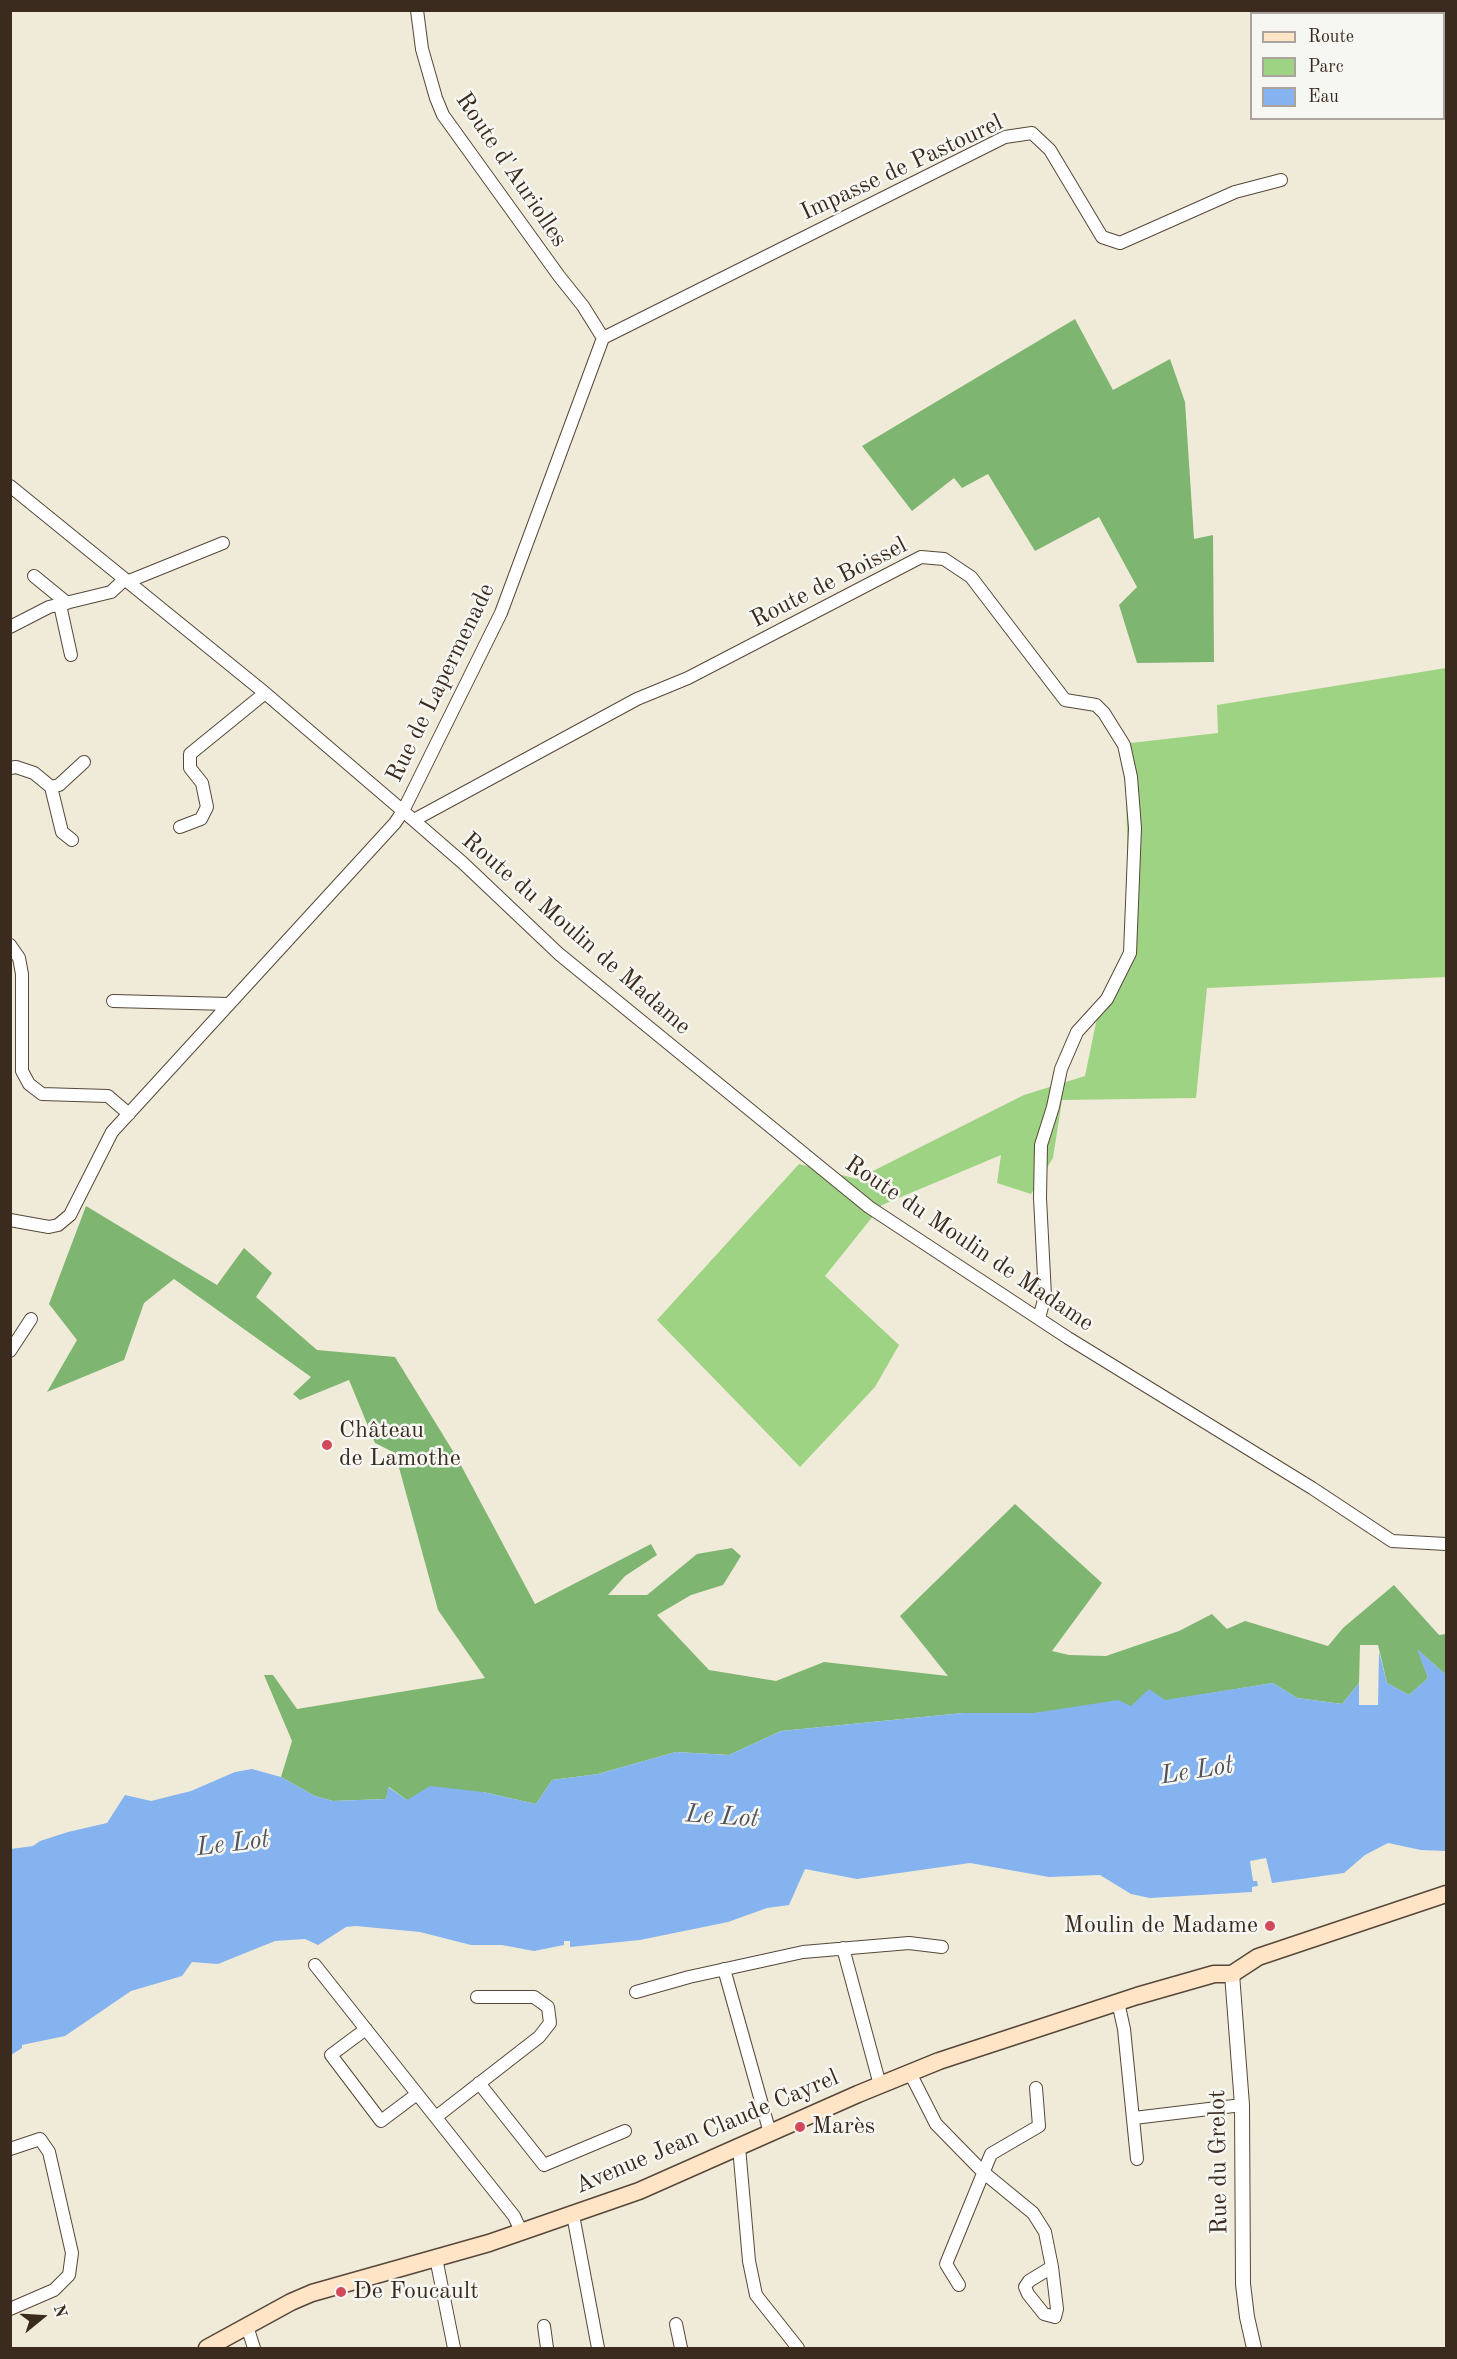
<!DOCTYPE html>
<html>
<head>
<meta charset="utf-8">
<style>
  body { margin:0 }
  #map { position:relative; width:1457px; height:2359px; overflow:hidden; background:#f0ebd8; font-family:"Old Standard TT",serif }
  canvas { display:block }
  .frame { position:absolute; inset:0; border:12px solid #3b2a1e; pointer-events:none }
  .legend { position:absolute; left:1250px; top:12px; width:195px; height:108px; box-sizing:border-box; background:#f6f6f2; border:2px solid #aba49d; margin:0; padding:8px 10px; list-style:none; font-size:18px; color:#3b2a1e }
  .legend li { display:flex; align-items:center; gap:12px; height:30px }
  .legend b { width:30px; border:2px solid #aba49d }
  .north { position:absolute; left:12px; top:2287px; width:60px; height:60px; -webkit-text-stroke:4px #f6f6f2; paint-order:stroke; rotate:72deg; font-size:16px; font-weight:700; line-height:24px; text-align:center; color:#3b2a1e }
  .north::after { content:''; display:block; margin:auto; width:21px; height:27px; background:#3b2a1e; clip-path:polygon(50% 0,100% 100%,50% 72%,0 100%) }
</style>
</head>
<body>
<div id="map">
<canvas width="1457" height="2359"></canvas>
<div class="frame"></div>
<ul class="legend">
<li><b style="height:8px;background:#ffe4c6"></b>Route</li>
<li><b style="height:16px;background:#9ed383"></b>Parc</li>
<li><b style="height:16px;background:#84b3ef"></b>Eau</li>
</ul>
<div class="north">N</div>
</div>
<script>
const ctx = document.querySelector('canvas').getContext('2d');
ctx.lineJoin = 'round';
function paint(path, color) {
  ctx.fillStyle = color;
  ctx.fill(path, 'evenodd');
}
function poly(rows) {
  const path = new Path2D();
  for (const r of rows) {
    path.moveTo(r[0], r[1]);
    for (let i = 2; i < r.length; i += 2) path.lineTo(r[i], r[i + 1]);
  }
  return path;
}
function trace(path, color, width, dash) {
  ctx.strokeStyle = color;
  ctx.lineWidth = width;
  ctx.lineCap = dash ? 'butt' : 'round';
  ctx.setLineDash(dash || []);
  ctx.stroke(path);
}
function drawText(font, color, halo, rows, align = 'center') {
  ctx.font = font + ' "Old Standard TT",serif';
  ctx.lineWidth = 5;
  ctx.setLineDash([]);
  ctx.textBaseline = 'middle';
  ctx.strokeStyle = halo;
  ctx.fillStyle = color;
  for (const [text, x, y, turn = 0] of rows) {
    ctx.save();
    ctx.translate(x, y);
    ctx.rotate((+turn || 0) * Math.PI / 180);
    ctx.textAlign = isNaN(turn) ? turn : align;
    if (halo) ctx.strokeText(text, 0, 0);
    ctx.fillText(text, 0, 0);
    ctx.restore();
  }
}
const green = poly([
  [1446,668,1446,977,1207,988,1196,1098,1062,1100,1053,1158,1031,1194,997,1183,1001,1155,882,1205,825,1276,899,1345,875,1387,800,1467,657,1320,799,1164,857,1179,1024,1095,1085,1076,1099,1008,1130,960,1126,790,1122,744,1218,733,1217,705]
]);
const forest = poly([
  [1075,319,1113,390,1170,359,1185,402,1194,539,1213,535,1214,662,1137,663,1119,605,1137,587,1099,517,1035,551,988,474,962,488,954,478,912,511,862,446],
  [86,1206,217,1285,244,1248,272,1273,256,1297,317,1350,395,1357,456,1456,535,1604,651,1544,657,1555,625,1576,608,1595,647,1595,697,1554,732,1548,741,1556,723,1585,691,1595,657,1615,709,1670,776,1681,824,1662,948,1676,900,1616,1015,1504,1102,1583,1052,1651,1069,1655,1106,1656,1179,1631,1212,1614,1227,1629,1245,1621,1328,1646,1343,1628,1394,1585,1439,1635,1446,1634,1446,1675,1418,1650,1428,1678,1409,1695,1387,1683,1378,1645,1360,1645,1359,1683,1342,1704,1297,1698,1273,1683,1131,1706,1034,1713,963,1713,781,1731,729,1755,676,1752,598,1774,552,1780,536,1804,483,1792,407,1800,389,1787,386,1799,333,1801,315,1796,281,1777,292,1741,264,1675,273,1675,297,1709,485,1678,438,1610,395,1453,375,1443,349,1380,300,1400,293,1394,311,1377,174,1279,144,1303,124,1360,47,1392,77,1340,49,1304]
]);
const water = poly([
  [1417,1649,1446,1675,1446,1851,1421,1850,1388,1843,1365,1855,1344,1873,1272,1883,1266,1858,1250,1861,1253,1881,1257,1881,1258,1886,1252,1887,1252,1892,1150,1898,1131,1894,1100,1875,1049,1877,970,1863,857,1879,805,1869,789,1905,767,1908,728,1922,640,1940,570,1947,570,1941,564,1941,564,1945,534,1951,502,1945,471,1945,420,1932,356,1926,346,1927,318,1945,305,1939,275,1941,218,1964,192,1962,182,1976,131,1991,65,2036,22,2045,22,2048,11,2055,11,1849,33,1846,40,1841,68,1832,107,1823,125,1795,151,1801,191,1791,235,1772,252,1769,281,1777,315,1796,333,1801,386,1799,388,1787,407,1800,430,1786,483,1792,536,1804,552,1780,598,1774,676,1752,729,1755,781,1731,963,1713,1034,1713,1118,1700,1131,1706,1149,1689,1165,1700,1273,1683,1297,1698,1342,1704,1359,1683,1359,1705,1378,1705,1379,1652,1387,1683,1409,1695,1428,1678]
]);
const minor = poly([
  [417,10,422,49,436,98,443,115,559,276,583,306,603,338],
  [603,338,1005,137,1032,133,1050,150,1102,237,1120,243,1235,192,1281,180],
  [10,486,265,693,403,811,463,863,559,954,869,1207,1068,1338,1312,1488,1392,1541,1446,1544],
  [34,576,67,603],
  [129,581,223,543],
  [60,605,71,655],
  [10,627,49,607,111,592,125,579],
  [10,768,16,767,34,773,51,787,62,832,72,840],
  [51,787,59,785,84,762],
  [414,820,637,699,688,678,921,557,944,559,971,577,1065,700,1096,705,1104,713,1124,745,1131,777,1135,828,1130,953,1107,999,1077,1032,1061,1069,1053,1107,1041,1145,1040,1198,1045,1296,1039,1318],
  [180,827,201,819,207,807,202,783,190,768,190,754,265,693],
  [10,945,19,958,22,974,22,1071,29,1084,42,1094,108,1096,129,1114],
  [113,1001,229,1004],
  [10,1220,49,1227,58,1225,70,1215,112,1132,395,823,403,811,501,613,603,338],
  [10,1351,31,1319],
  [843,1948,880,2085],
  [315,1965,514,2216,521,2231],
  [724,1969,770,2133],
  [636,1992,689,1977,803,1952,909,1943,942,1947],
  [1118,2002,1124,2029,1137,2159],
  [366,2029,331,2055,381,2121,417,2094],
  [910,2073,936,2124,983,2172,1033,2213,1045,2232,1052,2267,1057,2309,1055,2317,1044,2314,1028,2294,1025,2287,1029,2281,1052,2267],
  [479,2083,544,2165,625,2131],
  [436,2117,539,2037,550,2023,548,2007,534,1997,477,1997],
  [1134,2118,1242,2105],
  [739,2147,749,2261,756,2295,798,2348],
  [10,2149,40,2139,49,2152,72,2253,69,2275,54,2290,10,2309],
  [573,2215,598,2348],
  [436,2258,454,2348],
  [959,2285,946,2264,991,2154,1039,2126,1036,2088],
  [676,2324,681,2348],
  [247,2326,254,2348],
  [544,2326,547,2348]
]);
const tertiary = poly([
  [1232,1974,1242,2105,1243,2284,1247,2317,1254,2348]
]);
const secondary = poly([
  [207,2348,291,2302,312,2293,489,2243,639,2191,858,2094,939,2061,1137,1996,1214,1974,1232,1974,1258,1957,1446,1894]
]);
const markers = [
  [327,1445,6,"#d1495b"],
  [1270,1926,6,"#d1495b"],
  [800,2127,6,"#d1495b"],
  [341,2292,6,"#d1495b"]
];
const streetNames = [
  ["Impasse de Pastourel",902,168,-25],
  ["Route d'Auriolles",511,170,56],
  ["Route de Boissel",829,583,-27],
  ["Rue de Lapermenade",441,683,-64],
  ["Route du Moulin de Madame",576,934,41],
  ["Route du Moulin de Madame",969,1244,34],
  ["Avenue Jean Claude Cayrel",707,2132,-23],
  ["Rue du Grelot",1219,2162,-91]
];
const poiNames = [
  ["Château",339,1431],
  ["de Lamothe",339,1459],
  ["Moulin de Madame",1258,1926,"right"],
  ["Marès",812,2127],
  ["De Foucault",353,2292]
];
const waterNames = [
  ["Le Lot",1197,1771,-9],
  ["Le Lot",722,1817,4],
  ["Le Lot",233,1844,-7]
];
paint(green, '#9ed383');
paint(forest, '#7eb571');
paint(water, '#84b3ef');
trace(minor, '#56473a', 14);
trace(tertiary, '#56473a', 16);
trace(secondary, '#56473a', 19);
trace(minor, '#fff', 12);
trace(tertiary, '#fff', 14);
trace(secondary, '#ffe4c6', 16);
for (const [x, y, r, color] of markers) {
  const dot = new Path2D();
  dot.arc(x, y, r, 0, 2 * Math.PI);
  ctx.fillStyle = color;
  ctx.fill(dot);
  trace(dot, '#f6f6f2', 2);
}
drawText('24px', '#3b2a1e', '#f6f6f2', streetNames);
drawText('24px', '#3b2a1e', '#f6f6f2', poiNames, 'left');
drawText('italic 26px', '#51535d', '#f6f6f2', waterNames);
</script>
</body>
</html>
